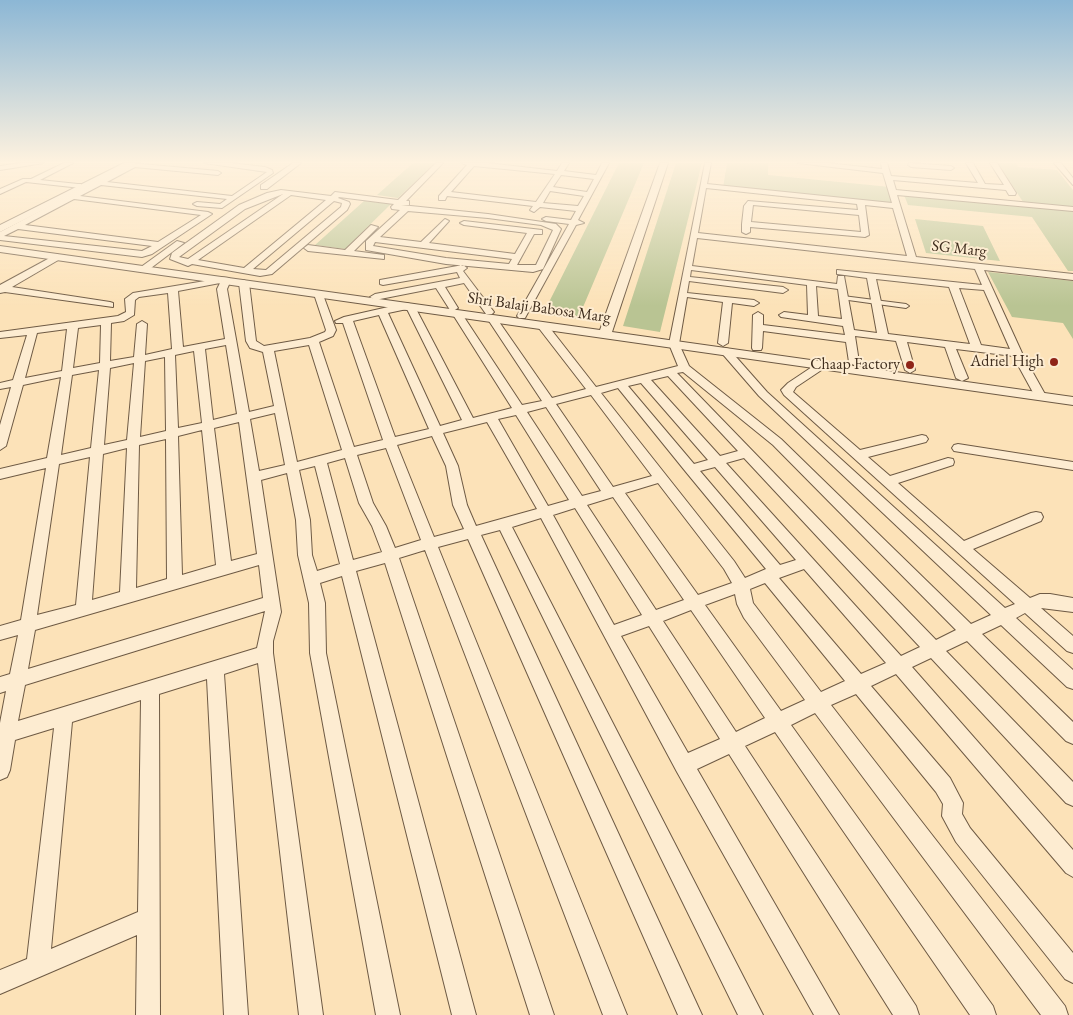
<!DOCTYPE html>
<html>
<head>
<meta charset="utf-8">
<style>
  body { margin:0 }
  canvas { display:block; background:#fce2b8 }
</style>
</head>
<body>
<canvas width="1073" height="1015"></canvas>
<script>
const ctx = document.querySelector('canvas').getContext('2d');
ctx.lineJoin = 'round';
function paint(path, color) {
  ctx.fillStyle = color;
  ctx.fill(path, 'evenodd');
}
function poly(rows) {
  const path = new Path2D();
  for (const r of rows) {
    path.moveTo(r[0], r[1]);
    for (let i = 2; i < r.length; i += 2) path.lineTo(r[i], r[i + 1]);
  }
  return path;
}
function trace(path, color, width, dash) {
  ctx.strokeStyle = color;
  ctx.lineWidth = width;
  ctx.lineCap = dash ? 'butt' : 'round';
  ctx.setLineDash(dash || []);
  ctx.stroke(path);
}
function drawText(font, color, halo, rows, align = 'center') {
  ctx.font = font + ' "EB Garamond",serif';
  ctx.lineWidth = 4;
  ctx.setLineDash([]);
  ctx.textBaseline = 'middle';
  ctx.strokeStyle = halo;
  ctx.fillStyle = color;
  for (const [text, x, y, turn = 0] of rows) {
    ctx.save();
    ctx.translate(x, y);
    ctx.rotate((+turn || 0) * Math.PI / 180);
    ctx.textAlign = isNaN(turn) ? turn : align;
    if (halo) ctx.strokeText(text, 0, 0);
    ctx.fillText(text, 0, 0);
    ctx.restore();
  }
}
const green = poly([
  [413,163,435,163,398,198,377,195],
  [619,163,644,163,578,319,543,314],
  [676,163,702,163,660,332,623,326],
  [727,163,768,163,768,175,890,187,896,205,723,188],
  [998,163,1016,163,1018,167,1057,170,1073,190,1073,207,1023,202],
  [904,195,1073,211,1073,271,1068,271,1032,217,908,205],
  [364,201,391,204,345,249,315,245],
  [915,219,983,226,1000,261,926,253],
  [988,272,1073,281,1073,339,1063,323,1012,317]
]);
const pedestrian = poly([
  [843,296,906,304,909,306,906,308,841,299,841,297,843,296]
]);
const minor = poly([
  [21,163,44,163,0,170,0,166,21,163],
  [64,163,73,163,40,180,78,184,81,184,81,188,26,182,0,194,0,189,23,179,31,179,64,163],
  [131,163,218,171,221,173,218,175,135,167,107,182,232,196,267,172,204,163,230,163,265,167,272,170,273,173,222,208,197,206,193,204,197,202,220,204,227,199,101,185,80,196,208,212,212,214,152,254,142,257,0,240,0,232,131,163],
  [74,199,201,215,158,242,25,225,74,199],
  [18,229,152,246,142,251,4,236,18,229],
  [293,163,301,163,267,189,261,189,261,185,293,163],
  [436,163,443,163,406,201,409,201,409,205,401,205,488,214,556,224,561,229,543,269,533,272,446,264,366,250,366,241,400,210,392,209,391,207,394,204,339,197,338,198,349,202,350,204,347,210,272,274,260,276,192,264,188,266,170,259,172,253,239,205,267,193,281,190,331,196,335,192,398,200,436,163],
  [283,194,188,259,179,257,245,209,283,194],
  [291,195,326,200,244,268,198,260,291,195],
  [334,201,342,203,341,207,266,270,253,269,334,201],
  [408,211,488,218,541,225,553,230,536,265,517,265,534,234,542,234,542,230,464,221,460,223,464,225,527,233,515,254,429,243,449,221,445,219,421,242,380,237,408,211],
  [375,242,512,259,509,264,446,258,373,246,375,242],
  [461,163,487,163,557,171,562,163,569,163,564,171,596,175,602,163,609,163,578,220,584,223,576,225,525,318,519,318,517,316,569,224,546,221,542,219,546,217,571,220,576,211,540,207,534,212,530,210,533,206,447,196,445,200,439,200,439,196,467,165,461,163],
  [474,166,555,174,536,202,451,192,474,166],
  [561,175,594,179,587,192,553,187,561,175],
  [550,191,584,196,578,206,543,203,550,191],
  [705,163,711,163,707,184,892,203,883,173,798,163,827,163,882,169,881,163,887,163,891,176,978,183,966,163,973,163,985,184,1004,185,990,163,997,163,1016,193,1015,195,1009,195,1006,190,893,180,896,190,1073,207,1073,211,897,195,916,257,1073,274,1073,280,984,270,1022,353,1046,396,1044,398,1036,398,1013,356,956,349,968,378,962,381,956,378,945,347,907,342,915,370,910,373,905,370,896,341,855,336,859,362,854,365,849,362,846,342,763,331,762,348,761,350,753,350,752,348,753,315,758,312,763,315,763,325,845,335,843,326,781,317,779,315,784,312,808,315,807,285,691,270,690,277,783,287,788,290,783,293,689,281,687,293,754,300,759,303,754,306,732,303,728,343,723,346,718,343,723,302,687,297,679,344,689,366,781,439,971,624,991,615,759,396,720,351,725,348,729,349,767,392,1005,608,1015,604,784,395,781,390,788,383,818,363,826,363,827,365,826,367,796,387,793,392,860,450,922,435,926,436,928,439,926,442,868,457,890,476,948,458,953,459,954,462,953,465,898,483,964,541,1031,513,1036,512,1041,513,1043,517,1041,521,973,549,1030,598,1040,594,1050,594,1073,598,1073,612,1041,608,1073,636,1073,653,1067,651,1025,613,1016,618,1073,670,1073,689,1067,687,1001,625,982,634,1073,722,1073,744,1066,741,967,641,946,651,1073,782,1073,806,1066,803,931,658,912,667,1073,850,1073,877,1066,873,896,674,871,686,950,778,963,803,962,814,970,828,1073,953,1073,983,1065,979,956,842,942,816,943,804,936,792,856,694,831,705,1065,1006,1068,1015,1041,1015,815,713,791,725,993,1006,996,1015,970,1015,775,732,745,746,916,1006,919,1015,893,1015,729,754,697,769,839,1015,814,1015,677,772,541,518,512,527,763,1015,738,1015,500,530,481,535,702,1015,678,1015,468,539,438,547,627,1015,603,1015,425,550,399,558,554,1015,530,1015,385,563,356,571,476,1015,452,1015,342,576,320,583,325,603,326,653,400,1015,376,1015,310,653,309,603,298,555,296,520,287,473,261,480,281,612,273,641,273,653,323,1015,299,1015,258,663,224,674,248,1015,224,1015,207,679,159,694,160,1015,136,1015,137,935,0,994,0,970,27,959,54,728,15,740,10,770,7,777,0,780,0,723,6,691,0,693,0,677,10,674,18,635,0,640,0,626,21,620,46,468,0,479,0,469,47,458,61,377,23,385,6,446,0,450,0,425,11,387,0,389,0,383,13,380,27,335,0,338,0,332,118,316,126,312,125,299,133,293,205,281,219,277,229,278,231,280,227,289,249,412,274,406,263,352,250,348,246,341,239,283,244,280,249,283,256,341,264,346,310,338,325,332,326,330,314,294,316,292,322,292,336,330,333,336,319,342,354,447,383,440,343,323,336,323,335,321,344,317,406,303,414,305,473,418,512,408,452,313,454,311,460,311,522,405,542,401,487,318,489,316,495,316,552,398,586,389,538,327,538,323,546,323,596,387,678,366,669,344,705,163],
  [706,188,857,204,858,210,748,201,744,206,742,224,742,232,746,234,750,232,750,227,865,237,869,235,865,205,893,208,907,256,698,233,706,188],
  [753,205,859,215,861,232,751,222,753,205],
  [697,238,975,269,982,285,837,270,837,274,867,278,877,333,854,330,844,276,838,276,837,284,692,266,697,238],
  [876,279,949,287,970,344,888,334,876,279],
  [220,283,217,289,225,339,183,347,178,291,220,283],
  [816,286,838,289,842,319,818,316,816,286],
  [959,288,984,290,1010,349,981,345,959,288],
  [168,293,172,349,145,355,147,324,142,321,137,324,134,357,110,361,111,323,124,321,134,315,135,300,139,297,168,293],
  [407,309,462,420,440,426,388,313,407,309],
  [379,315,429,429,395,437,353,321,379,315],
  [101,325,100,363,73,368,78,328,101,325],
  [67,329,62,371,25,378,37,333,67,329],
  [226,345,237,414,213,420,205,349,226,345],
  [309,345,342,450,297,462,274,351,309,345],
  [194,351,202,423,178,428,175,355,194,351],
  [165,357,166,431,140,437,145,361,165,357],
  [134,363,127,440,104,445,110,368,134,363],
  [99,370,91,448,61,455,72,375,99,370],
  [683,372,773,445,956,630,936,640,677,373,683,372],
  [668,376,738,451,720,456,651,380,668,376],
  [641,383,708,460,694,464,628,386,641,383],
  [618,388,686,472,766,569,745,578,734,561,601,393,618,388],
  [591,395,652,476,613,487,556,404,591,395],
  [546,407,601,491,582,496,527,412,546,407],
  [275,413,285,465,259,471,250,419,275,413],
  [516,415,569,500,548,506,498,419,516,415],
  [239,422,257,554,231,561,214,428,239,422],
  [487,422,537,509,476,526,467,505,458,466,443,433,487,422],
  [202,430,216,565,182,575,178,436,202,430],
  [432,436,446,466,453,505,464,529,434,537,397,445,432,436],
  [166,439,167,579,136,588,139,445,166,439],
  [127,448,120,592,92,600,103,454,127,448],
  [386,448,421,540,395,548,386,526,373,503,357,455,386,448],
  [90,457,76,605,37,615,59,464,90,457],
  [345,458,359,503,372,526,382,552,353,560,327,463,345,458],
  [744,458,920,647,901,656,726,463,744,458],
  [315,466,340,564,317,571,312,555,310,520,299,470,315,466],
  [715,467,796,560,780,565,700,471,715,467],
  [658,483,724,569,732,583,698,595,625,493,658,483],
  [613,497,684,600,656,610,587,505,613,497],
  [575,508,642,615,614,625,553,515,575,508],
  [259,565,263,598,28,669,35,630,259,565],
  [804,569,886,663,861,674,779,578,804,569],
  [765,583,845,681,821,692,753,603,750,589,765,583],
  [735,594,737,604,744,618,805,700,781,711,705,605,735,594],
  [691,610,765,718,736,732,663,621,691,610],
  [265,611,257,648,18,721,25,685,265,611],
  [649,626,720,739,688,753,621,636,649,626],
  [141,700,138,912,51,949,72,722,141,700],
  [909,163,951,166,954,168,951,170,911,167,908,165,909,163],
  [1054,163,1061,163,1073,178,1073,185,1054,163],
  [371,225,378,227,354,251,384,255,384,259,308,251,304,248,308,245,345,250,371,225],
  [177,241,184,243,147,271,141,271,141,267,177,241],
  [57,254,61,257,60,259,12,287,110,302,113,303,113,307,5,292,0,293,0,285,57,254],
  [463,265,467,268,463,271,494,312,492,314,486,314,464,283,445,287,458,308,453,311,450,310,436,288,375,300,370,297,375,294,460,278,457,272,383,285,380,284,380,280,463,265],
  [958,444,1073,462,1073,470,954,451,952,448,954,445,958,444]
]);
const tertiary = poly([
  [124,163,135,163,0,232,0,225,124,163],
  [660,163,668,163,612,332,1073,397,1073,405,0,252,0,246,600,330,660,163]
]);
const markers = [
  [1054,362,5,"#8f2418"],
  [910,365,5,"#8f2418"]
];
const farStreetnames = [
  ["SG Marg",959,249,6],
  ["Shri Balaji Babosa Marg",539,308,8]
];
const farPoinames = [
  ["Adriel High",1044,362],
  ["Chaap Factory",900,365]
];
paint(green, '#b9c493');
trace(pedestrian, '#6e5a44', 2);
trace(minor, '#6e5a44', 2);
trace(tertiary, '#6e5a44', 2);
paint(pedestrian, '#fdecd1');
paint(minor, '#fdecd1');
paint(tertiary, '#fdecd1');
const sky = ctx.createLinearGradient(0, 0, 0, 306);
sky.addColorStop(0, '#8cb7d5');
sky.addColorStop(0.53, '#fef2df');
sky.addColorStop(1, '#fef2df00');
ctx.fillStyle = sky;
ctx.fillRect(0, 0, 1073, 306);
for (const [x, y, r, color] of markers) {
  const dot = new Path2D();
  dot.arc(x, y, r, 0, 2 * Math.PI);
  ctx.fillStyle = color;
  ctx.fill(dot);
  trace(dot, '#fdecd1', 2);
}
drawText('16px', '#3f2d1d', '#fdecd1', farStreetnames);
drawText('16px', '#3f2d1d', '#fdecd1', farPoinames, 'right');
</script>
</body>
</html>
